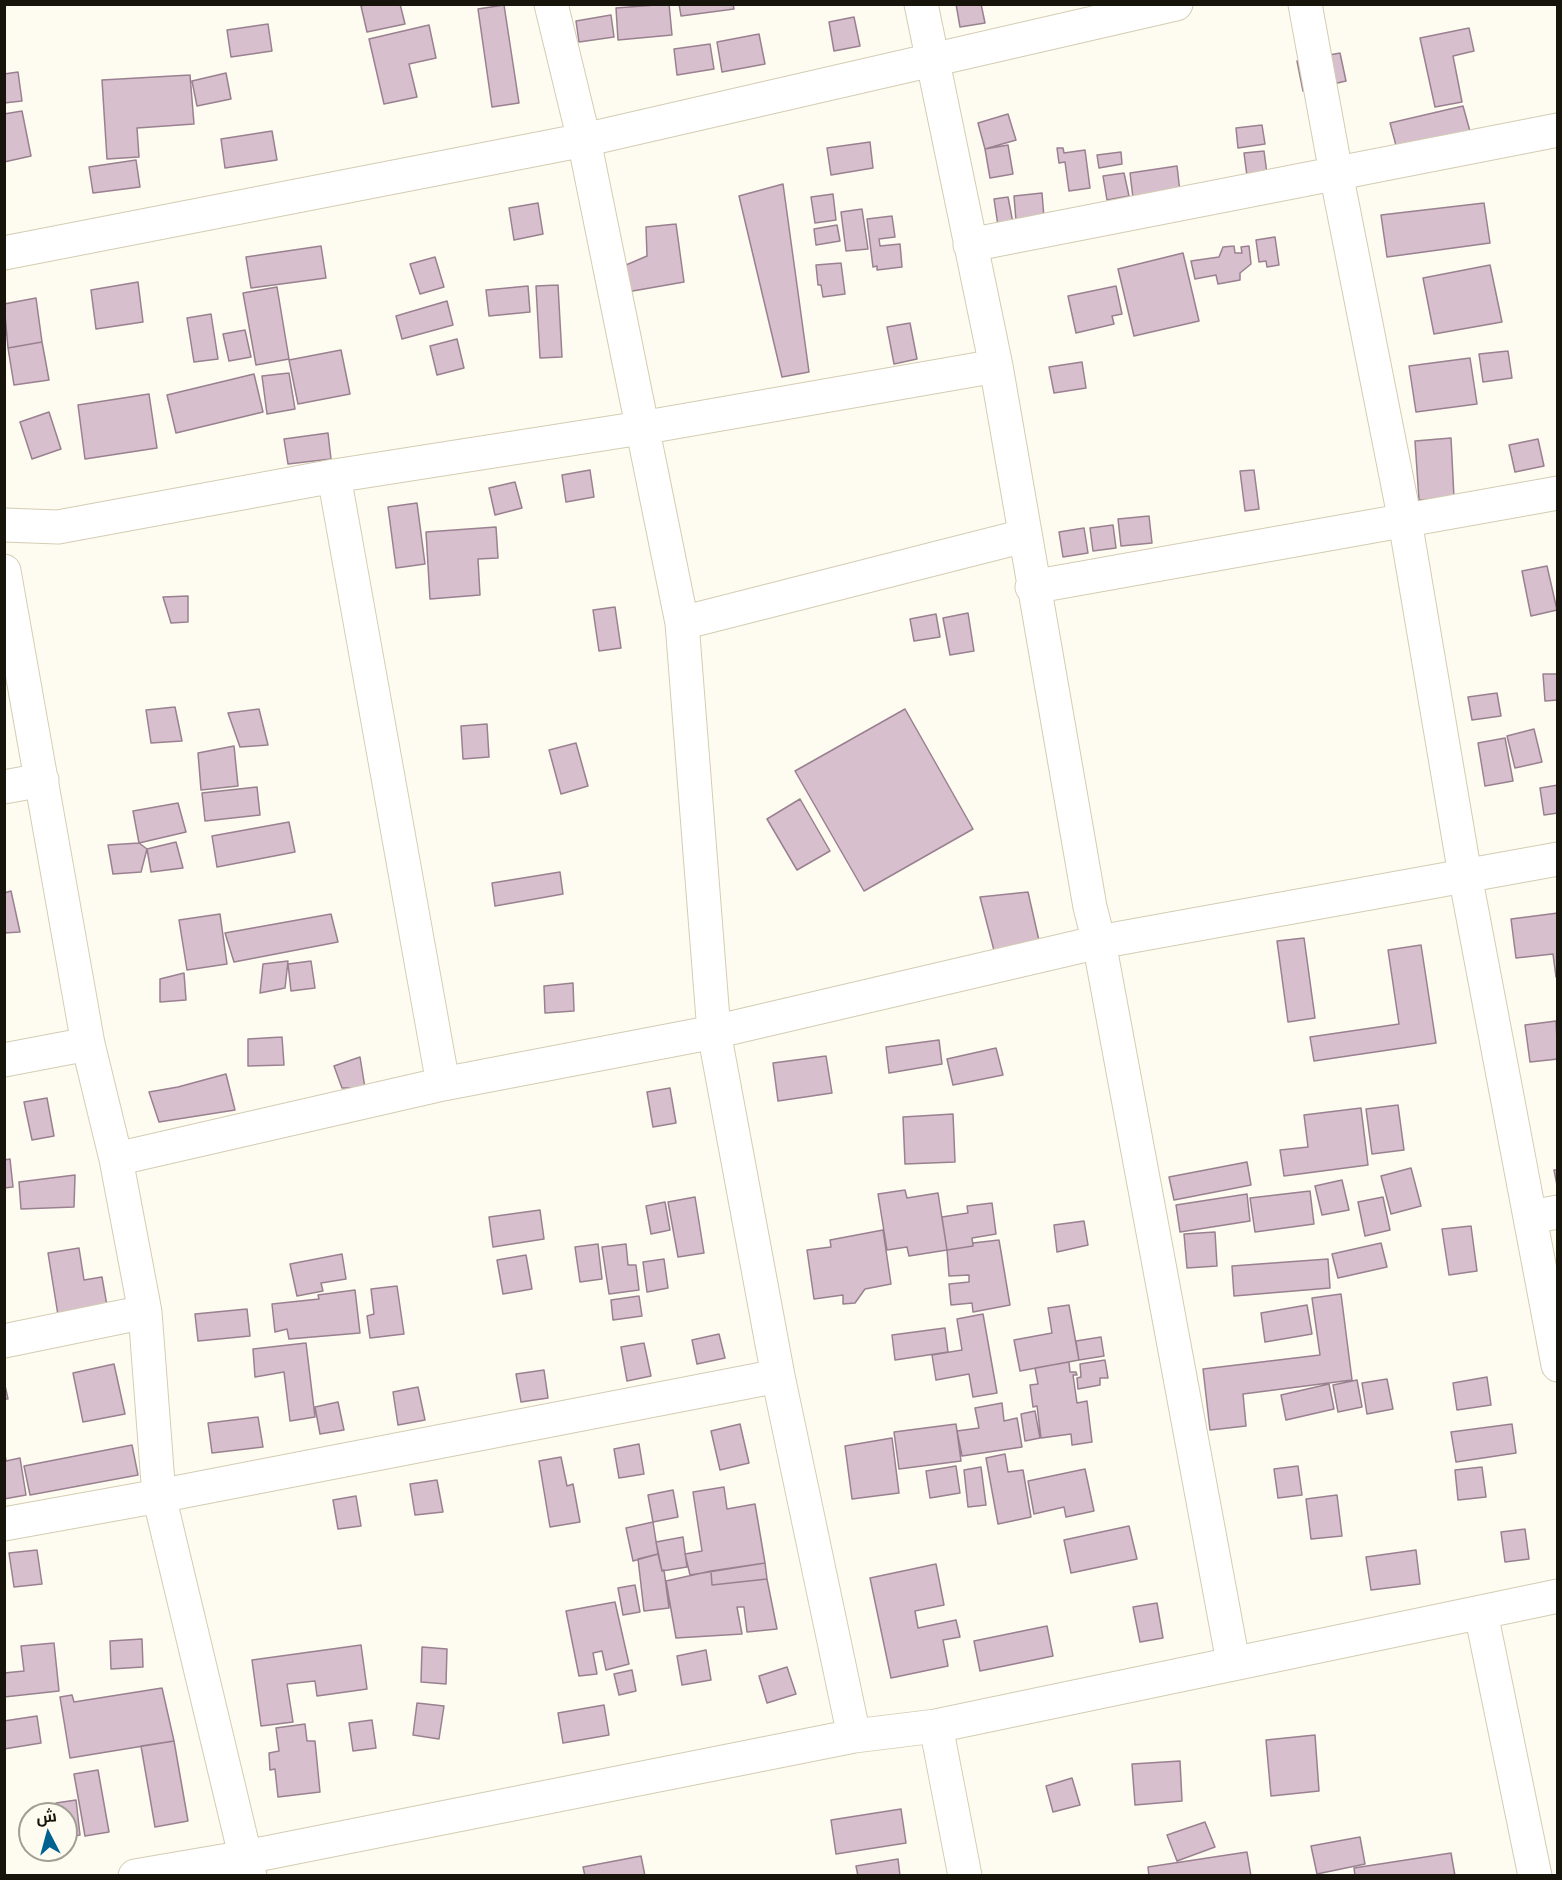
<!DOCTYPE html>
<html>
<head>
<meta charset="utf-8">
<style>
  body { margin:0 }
  #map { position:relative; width:1562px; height:1880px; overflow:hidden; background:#fefbf0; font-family:"Libre Baskerville",Cairo,serif }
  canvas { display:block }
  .frame { position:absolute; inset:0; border:6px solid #16140b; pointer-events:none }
  .north { position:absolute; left:18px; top:1802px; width:60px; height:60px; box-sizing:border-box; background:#fefbf0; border:2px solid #a19f94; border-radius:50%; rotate:354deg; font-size:16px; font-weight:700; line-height:24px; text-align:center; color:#16140b }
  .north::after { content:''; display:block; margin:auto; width:21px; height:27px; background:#006291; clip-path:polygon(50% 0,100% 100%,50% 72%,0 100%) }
</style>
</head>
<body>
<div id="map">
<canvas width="1562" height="1880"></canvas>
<div class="frame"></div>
<div class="north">ش</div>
</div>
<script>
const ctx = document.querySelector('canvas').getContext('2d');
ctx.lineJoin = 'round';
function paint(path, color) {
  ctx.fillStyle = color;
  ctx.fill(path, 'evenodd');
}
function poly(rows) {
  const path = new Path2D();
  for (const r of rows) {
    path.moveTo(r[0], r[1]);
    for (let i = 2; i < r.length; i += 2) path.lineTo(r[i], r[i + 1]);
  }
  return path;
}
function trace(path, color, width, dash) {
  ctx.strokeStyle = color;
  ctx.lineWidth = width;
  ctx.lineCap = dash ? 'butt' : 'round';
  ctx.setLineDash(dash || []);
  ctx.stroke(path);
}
const building = poly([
  [368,4,400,4,405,24,367,32,361,6,368,4],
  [669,4,672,35,618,40,616,8,669,4],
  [679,4,733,4,734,9,681,16,679,4],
  [956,4,981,4,985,23,960,27,956,4],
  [504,5,519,103,492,107,478,9,504,5],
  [611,15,614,37,579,42,576,21,611,15],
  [854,17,860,46,834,51,829,22,854,17],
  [268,24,272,51,231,57,227,30,268,24],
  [429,25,436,58,409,64,417,97,384,104,369,39,429,25],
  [1469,28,1474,51,1453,56,1462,102,1435,107,1420,38,1469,28],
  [759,34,765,64,722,72,717,42,759,34],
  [710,44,714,69,677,75,674,49,710,44],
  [1340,53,1346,81,1303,91,1297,61,1340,53],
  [18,72,22,101,4,103,4,74,18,72],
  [226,73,231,99,197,106,192,81,226,73],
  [190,75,194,124,137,128,139,157,107,159,102,80,190,75],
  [1463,106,1471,135,1398,153,1390,123,1463,106],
  [22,111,31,156,4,162,4,114,22,111],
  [1008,114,1016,140,985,149,978,123,1008,114],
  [1262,125,1265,144,1238,148,1236,128,1262,125],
  [272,131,277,160,225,168,221,139,272,131],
  [870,142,873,168,831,175,827,148,870,142],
  [1008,145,1013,174,990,178,985,149,1008,145],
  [1057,148,1063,148,1064,153,1085,150,1090,188,1069,191,1065,162,1059,163,1057,148],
  [1264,151,1267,174,1247,176,1244,153,1264,151],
  [1121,152,1122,164,1099,168,1097,155,1121,152],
  [136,160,140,187,93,193,89,167,136,160],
  [1177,166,1180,192,1133,198,1130,173,1177,166],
  [1124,173,1129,196,1107,200,1103,176,1124,173],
  [783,184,809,372,782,377,739,196,783,184],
  [1042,193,1044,218,1016,221,1014,196,1042,193],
  [833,194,836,220,815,223,811,197,833,194],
  [1008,197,1013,223,998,226,994,199,1008,197],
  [538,203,543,234,514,240,509,208,538,203],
  [1484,203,1490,243,1387,257,1381,215,1484,203],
  [862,209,868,249,846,251,841,212,862,209],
  [892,216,895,237,879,239,880,246,900,244,902,267,877,270,877,266,873,267,867,219,892,216],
  [676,224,684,282,627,292,619,268,647,256,646,227,676,224],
  [837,225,840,241,816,245,814,229,837,225],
  [1275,237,1279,265,1267,267,1266,261,1259,262,1256,240,1275,237],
  [321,246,326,278,251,288,246,257,321,246],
  [1234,246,1235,253,1242,253,1241,247,1249,246,1251,264,1240,273,1240,280,1218,284,1216,275,1195,279,1191,261,1219,257,1223,247,1234,246],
  [1183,253,1199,321,1134,336,1118,269,1183,253],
  [435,257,444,287,420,294,410,264,435,257],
  [841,263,845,294,823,297,821,285,818,285,816,265,841,263],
  [1490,265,1502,322,1434,334,1423,278,1490,265],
  [138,282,143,322,96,329,91,290,138,282],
  [558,285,562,357,540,358,536,286,558,285],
  [528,286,530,312,489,316,486,290,528,286],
  [1116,286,1122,314,1112,316,1114,324,1076,333,1068,296,1116,286],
  [277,287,289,359,256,365,243,293,277,287],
  [36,298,42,342,8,348,4,304,36,298],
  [447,301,453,325,402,339,396,316,447,301],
  [211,314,218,359,194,362,187,318,211,314],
  [910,323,917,359,894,364,887,327,910,323],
  [245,330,251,357,229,361,223,334,245,330],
  [457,339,464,368,437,375,430,346,457,339],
  [42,342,49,380,14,385,8,348,42,342],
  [341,350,350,394,298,404,289,360,341,350],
  [1508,351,1512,378,1483,382,1479,354,1508,351],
  [1470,358,1477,404,1416,412,1409,366,1470,358],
  [1082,362,1086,388,1054,393,1049,367,1082,362],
  [289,373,295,409,267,414,262,376,289,373],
  [254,374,263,412,176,433,167,395,254,374],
  [149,394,157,448,85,459,78,405,149,394],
  [49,412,61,449,32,459,20,422,49,412],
  [328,433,331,459,288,464,284,439,328,433],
  [1451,438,1454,498,1419,500,1415,441,1451,438],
  [1538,439,1544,466,1515,472,1509,445,1538,439],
  [590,470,594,497,566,502,562,475,590,470],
  [1254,470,1259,509,1245,511,1240,471,1254,470],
  [515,482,522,508,495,515,489,488,515,482],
  [417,503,425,564,396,568,388,507,417,503],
  [1149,516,1152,543,1121,546,1118,519,1149,516],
  [1113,525,1116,548,1093,551,1090,528,1113,525],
  [496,527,498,558,478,559,480,595,430,599,426,532,496,527],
  [1084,528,1088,553,1063,557,1059,532,1084,528],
  [1547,566,1557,610,1531,616,1522,571,1547,566],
  [188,596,188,622,171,623,163,597,188,596],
  [615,607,621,648,599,651,593,610,615,607],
  [968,613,974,651,950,655,943,618,968,613],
  [936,614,940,637,914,641,910,619,936,614],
  [1543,674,1558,674,1558,700,1545,701,1543,674],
  [1497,693,1501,716,1472,720,1468,697,1497,693],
  [175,707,182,741,151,743,146,710,175,707],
  [259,709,268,745,240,747,228,713,259,709],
  [905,709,973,829,864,891,795,771,905,709],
  [487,724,489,757,463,759,461,726,487,724],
  [1534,729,1542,762,1515,768,1507,736,1534,729],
  [1505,738,1513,781,1485,786,1478,743,1505,738],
  [576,743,588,786,561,794,549,750,576,743],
  [234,746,238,786,201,790,198,753,234,746],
  [1558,785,1558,813,1544,815,1540,788,1558,785],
  [257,787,260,815,205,821,202,793,257,787],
  [800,799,830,851,797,870,767,819,800,799],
  [178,803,186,832,139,843,133,811,178,803],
  [289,822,295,852,217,867,212,836,289,822],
  [176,842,183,868,151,872,147,849,176,842],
  [139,843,147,849,141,872,113,874,108,845,139,843],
  [560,872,563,894,495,906,492,883,560,872],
  [11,891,20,932,4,933,4,893,11,891],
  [1028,892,1040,945,996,958,980,897,1028,892],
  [1558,913,1558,977,1556,977,1553,954,1516,958,1511,919,1558,913],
  [220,914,227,964,187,970,179,920,220,914],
  [331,914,338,942,234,962,225,933,331,914],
  [1304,938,1315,1018,1288,1022,1277,941,1304,938],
  [1421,945,1436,1043,1314,1061,1310,1037,1399,1024,1388,950,1421,945],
  [288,961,285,988,260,993,263,964,288,961],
  [311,961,315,988,291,991,288,964,311,961],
  [184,973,186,1000,160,1002,160,979,184,973],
  [573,983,574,1011,545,1013,544,986,573,983],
  [1556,1021,1558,1059,1530,1062,1525,1025,1556,1021],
  [282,1037,284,1065,248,1066,248,1039,282,1037],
  [939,1040,942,1064,889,1073,886,1047,939,1040],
  [996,1048,1003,1075,953,1085,947,1059,996,1048],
  [826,1056,832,1093,778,1101,773,1063,826,1056],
  [360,1057,365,1088,342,1088,334,1066,360,1057],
  [226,1074,235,1110,159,1122,149,1092,178,1087,226,1074],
  [670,1088,676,1123,653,1127,647,1092,670,1088],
  [47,1098,54,1136,32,1140,24,1102,47,1098],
  [1398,1105,1404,1150,1372,1154,1366,1109,1398,1105],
  [1361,1108,1368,1165,1284,1176,1280,1150,1308,1147,1304,1115,1361,1108],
  [953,1114,955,1162,905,1164,903,1117,953,1114],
  [10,1159,13,1187,4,1188,4,1160,10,1159],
  [1247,1162,1251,1185,1174,1200,1169,1177,1247,1162],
  [1411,1168,1421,1206,1391,1214,1381,1176,1411,1168],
  [1554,1170,1558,1170,1558,1190,1554,1170],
  [75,1175,74,1207,21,1209,19,1182,75,1175],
  [1342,1180,1349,1210,1322,1215,1315,1186,1342,1180],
  [905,1190,907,1198,938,1193,947,1250,909,1256,907,1247,887,1250,878,1194,905,1190],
  [1310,1191,1314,1224,1255,1232,1250,1198,1310,1191],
  [1247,1194,1250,1221,1180,1232,1176,1205,1247,1194],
  [695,1197,704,1253,678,1257,668,1202,695,1197],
  [1383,1197,1390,1230,1365,1236,1358,1202,1383,1197],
  [665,1202,670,1230,651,1234,646,1206,665,1202],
  [992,1203,996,1234,972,1238,973,1246,947,1250,942,1217,968,1213,967,1206,992,1203],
  [540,1210,544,1239,493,1247,489,1217,540,1210],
  [1084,1221,1088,1245,1057,1252,1054,1225,1084,1221],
  [1471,1226,1477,1271,1449,1275,1442,1229,1471,1226],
  [883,1230,891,1284,865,1289,855,1303,843,1304,843,1295,814,1299,807,1250,831,1247,830,1240,883,1230],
  [1215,1232,1217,1266,1187,1268,1184,1234,1215,1232],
  [999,1240,1010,1305,973,1312,972,1303,951,1305,949,1284,969,1282,969,1275,949,1276,947,1250,973,1246,973,1243,999,1240],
  [1381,1243,1387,1267,1338,1278,1332,1254,1381,1243],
  [598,1244,602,1279,580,1282,575,1247,598,1244],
  [626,1244,628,1265,636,1265,639,1290,609,1294,602,1247,626,1244],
  [79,1248,84,1280,102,1277,107,1306,58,1315,48,1253,79,1248],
  [342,1254,346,1279,321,1283,323,1291,297,1296,290,1264,342,1254],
  [526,1255,532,1289,503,1294,497,1260,526,1255],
  [664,1259,668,1288,647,1292,643,1262,664,1259],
  [1328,1259,1330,1288,1234,1296,1232,1266,1328,1259],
  [397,1286,404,1334,370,1338,367,1316,374,1314,371,1289,397,1286],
  [355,1290,360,1333,289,1339,287,1329,275,1332,272,1304,319,1299,318,1295,355,1290],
  [1341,1294,1352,1380,1243,1394,1246,1426,1210,1430,1203,1369,1320,1355,1312,1298,1341,1294],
  [639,1296,642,1316,613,1320,611,1300,639,1296],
  [1069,1305,1079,1360,1020,1371,1014,1340,1052,1333,1048,1308,1069,1305],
  [1307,1305,1312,1334,1265,1342,1261,1313,1307,1305],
  [247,1309,250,1336,198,1341,195,1314,247,1309],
  [983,1314,997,1393,973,1397,969,1374,936,1380,932,1355,962,1350,957,1319,983,1314],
  [945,1328,948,1352,895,1360,892,1335,945,1328],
  [719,1334,725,1358,697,1364,692,1340,719,1334],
  [1101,1337,1104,1356,1079,1360,1076,1341,1101,1337],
  [306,1343,315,1417,290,1421,284,1372,255,1377,253,1349,306,1343],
  [644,1343,651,1376,627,1381,621,1347,644,1343],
  [1105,1360,1108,1378,1100,1378,1100,1385,1078,1389,1077,1378,1081,1377,1080,1364,1105,1360],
  [1069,1362,1070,1372,1076,1372,1077,1375,1073,1375,1077,1403,1087,1401,1092,1442,1072,1445,1071,1434,1041,1438,1037,1406,1033,1407,1030,1385,1038,1384,1035,1368,1069,1362],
  [114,1364,125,1414,83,1422,73,1373,114,1364],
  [544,1370,548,1398,521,1402,516,1374,544,1370],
  [1487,1377,1491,1405,1457,1410,1453,1383,1487,1377],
  [1387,1379,1393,1409,1367,1414,1362,1383,1387,1379],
  [1357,1380,1362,1407,1338,1412,1333,1385,1357,1380],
  [4,1381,8,1399,4,1399,4,1381],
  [1329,1384,1334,1409,1286,1420,1281,1395,1329,1384],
  [418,1387,425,1420,398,1425,393,1392,418,1387],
  [338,1402,344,1430,320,1434,315,1407,338,1402],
  [1002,1403,1004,1421,1017,1418,1022,1447,962,1456,957,1431,979,1428,975,1408,1002,1403],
  [1035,1411,1040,1438,1025,1441,1021,1414,1035,1411],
  [258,1417,263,1447,212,1453,208,1423,258,1417],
  [740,1424,749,1463,720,1470,711,1431,740,1424],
  [956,1424,961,1461,899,1469,894,1432,956,1424],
  [1512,1424,1516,1453,1456,1462,1451,1432,1512,1424],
  [892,1438,899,1493,852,1499,845,1446,892,1438],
  [639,1444,644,1474,619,1478,614,1449,639,1444],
  [132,1445,138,1475,30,1495,24,1466,132,1445],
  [4,1450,6,1461,20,1458,26,1495,4,1499,4,1450],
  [1005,1454,1008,1472,1023,1470,1031,1517,998,1524,986,1458,1005,1454],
  [561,1457,567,1486,573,1484,580,1522,550,1527,539,1461,561,1457],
  [956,1466,960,1493,930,1498,926,1471,956,1466],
  [1298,1466,1302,1495,1278,1498,1274,1469,1298,1466],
  [981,1467,986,1505,968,1507,964,1470,981,1467],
  [1482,1467,1486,1497,1458,1500,1455,1470,1482,1467],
  [1085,1469,1094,1511,1066,1517,1064,1507,1034,1514,1028,1481,1085,1469],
  [437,1480,443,1512,415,1515,410,1484,437,1480],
  [724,1487,727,1509,755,1504,765,1563,690,1575,685,1554,702,1551,693,1492,724,1487],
  [673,1490,678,1517,653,1522,648,1495,673,1490],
  [1337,1495,1342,1536,1311,1539,1306,1499,1337,1495],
  [356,1496,361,1526,338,1529,333,1500,356,1496],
  [653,1522,658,1554,633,1561,626,1528,653,1522],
  [1129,1526,1137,1559,1071,1573,1064,1540,1129,1526],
  [1525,1529,1529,1559,1505,1562,1501,1532,1525,1529],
  [683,1537,687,1567,662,1571,656,1542,683,1537],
  [37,1550,42,1584,14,1587,9,1553,37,1550],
  [1416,1550,1420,1584,1371,1590,1366,1557,1416,1550],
  [658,1554,662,1571,664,1570,669,1608,644,1611,638,1559,658,1554],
  [765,1563,767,1579,712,1585,711,1571,765,1563],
  [936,1564,944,1605,915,1611,918,1628,956,1620,960,1637,943,1640,948,1666,891,1678,870,1578,936,1564],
  [711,1571,712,1585,767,1579,777,1629,747,1632,744,1607,737,1607,742,1634,676,1638,666,1581,711,1571],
  [635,1585,640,1612,623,1615,618,1588,635,1585],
  [615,1602,629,1664,606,1670,602,1651,593,1653,597,1674,579,1676,566,1611,615,1602],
  [1157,1603,1163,1638,1140,1642,1133,1607,1157,1603],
  [1047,1626,1053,1656,980,1671,974,1641,1047,1626],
  [142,1639,143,1667,111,1669,110,1641,142,1639],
  [54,1643,59,1691,4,1697,4,1673,24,1671,21,1646,54,1643],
  [361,1645,367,1689,317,1696,315,1681,287,1684,293,1722,261,1726,252,1660,361,1645],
  [422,1647,447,1649,446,1684,421,1682,422,1647],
  [706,1650,711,1680,682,1685,677,1656,706,1650],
  [787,1667,796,1694,767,1703,759,1676,787,1667],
  [632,1670,636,1691,619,1695,614,1674,632,1670],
  [162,1688,174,1741,70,1758,60,1697,72,1695,74,1702,162,1688],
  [417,1703,444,1706,439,1739,413,1735,417,1703],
  [604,1705,609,1735,563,1743,558,1713,604,1705],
  [37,1716,41,1743,4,1749,4,1721,37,1716],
  [372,1720,376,1748,353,1751,349,1723,372,1720],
  [305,1724,307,1741,315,1741,320,1792,278,1797,275,1769,270,1770,269,1753,279,1751,276,1728,305,1724],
  [1315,1735,1319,1791,1271,1796,1266,1740,1315,1735],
  [174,1741,188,1821,155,1827,141,1746,174,1741],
  [1180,1761,1182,1801,1135,1805,1132,1764,1180,1761],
  [98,1770,109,1832,85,1836,74,1774,98,1770],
  [1072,1778,1080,1805,1053,1812,1046,1786,1072,1778],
  [76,1800,80,1835,66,1837,66,1814,57,1814,56,1803,76,1800],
  [901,1809,906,1843,836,1854,831,1820,901,1809],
  [1205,1822,1215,1847,1177,1861,1167,1835,1205,1822],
  [1360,1837,1365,1864,1317,1874,1311,1846,1360,1837],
  [1247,1852,1251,1876,1149,1876,1148,1867,1247,1852],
  [1451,1853,1455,1876,1355,1876,1354,1868,1451,1853],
  [641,1856,645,1876,585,1876,583,1867,641,1856],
  [898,1859,900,1876,858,1876,856,1866,898,1859]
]);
const street = poly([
  [551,4,584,140,682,623,714,1032,778,1376,854,1736],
  [921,4,996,366,1090,907,1099,942,1233,1662],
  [1305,4,1336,173,1405,521,1465,875,1558,1365],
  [970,245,1558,130],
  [4,253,584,140,1176,4],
  [334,476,443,1084],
  [4,525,58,527,334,476,641,428,996,366],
  [4,571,88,1044,116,1159,145,1312,159,1496,250,1876],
  [1032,587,1558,493],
  [682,623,1024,536],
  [4,787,42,780],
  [4,1060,88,1044],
  [116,1159,443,1084,714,1032,1099,942,1558,859],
  [1530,1217,1558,1212],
  [4,1341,145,1312],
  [4,1524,159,1496,778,1376],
  [1481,1613,1535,1876],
  [936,1726,965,1876],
  [135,1876,246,1857,854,1736,936,1726,1558,1596]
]);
paint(building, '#d8bfce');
trace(building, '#998190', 1.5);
trace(street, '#d4cdb3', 35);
trace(street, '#fff', 33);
</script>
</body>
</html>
